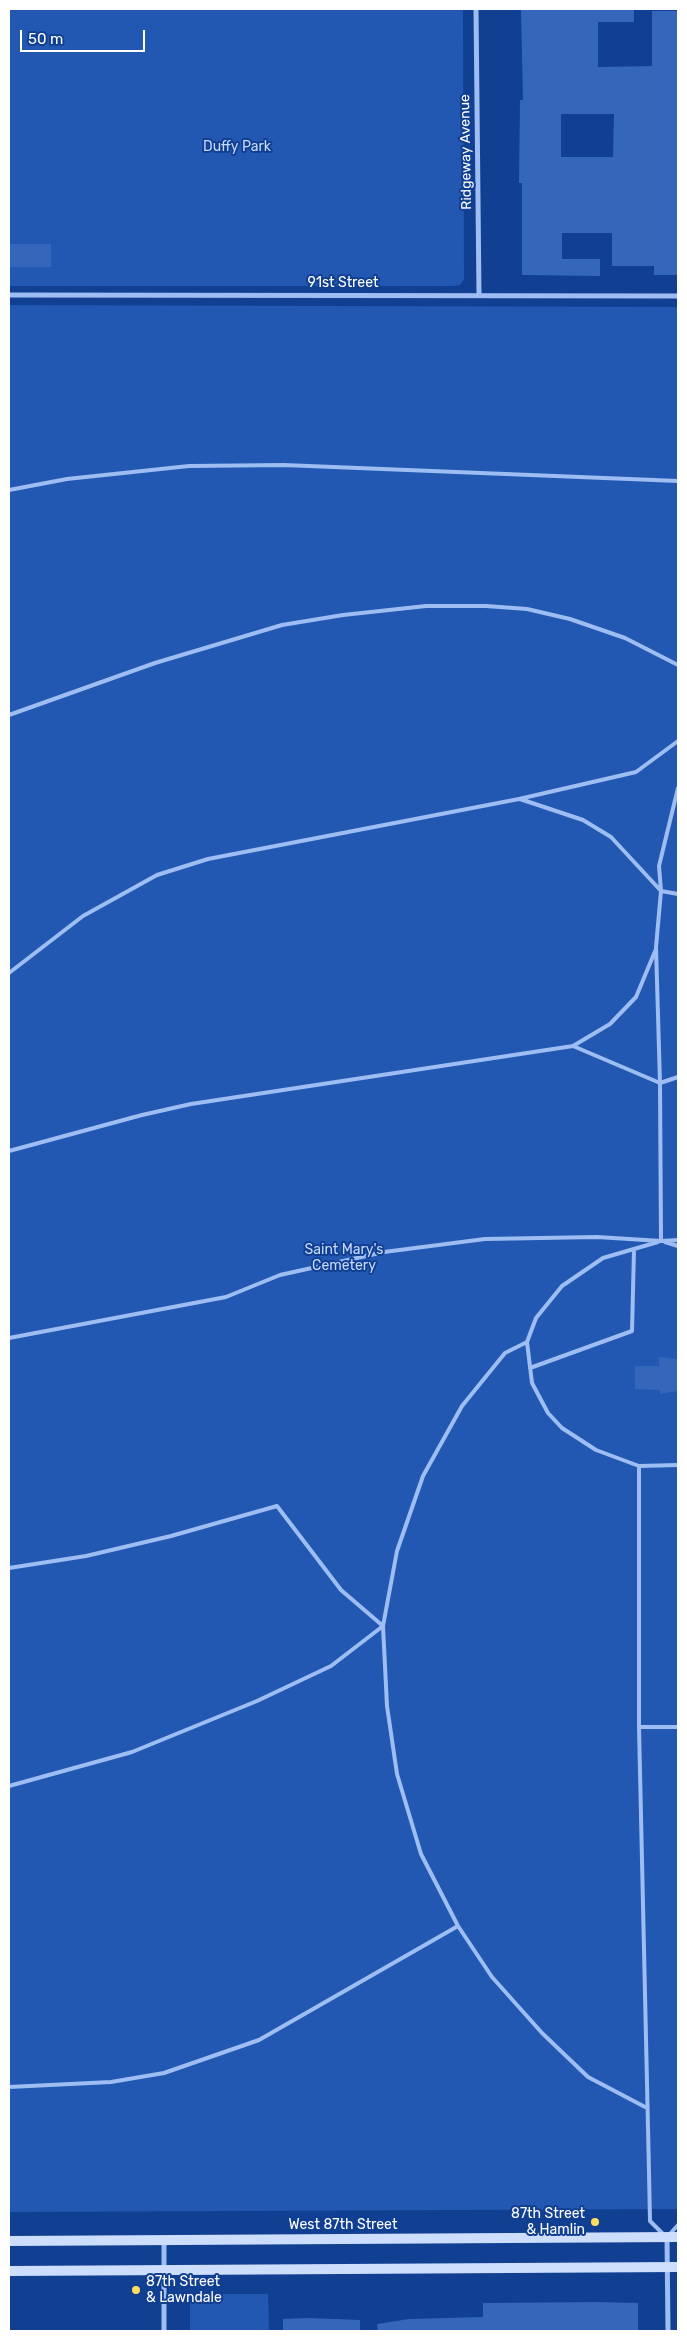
<!DOCTYPE html>
<html>
<head>
<meta charset="utf-8">
<style>
  body { margin:0 }
  #map { position:relative; width:687px; height:2340px; overflow:hidden; background:#113f92; font-family:Rubik,sans-serif }
  canvas { display:block }
  .frame { position:absolute; inset:0; border:10px solid #fff; pointer-events:none }
  .scale { position:absolute; left:20px; top:30px; width:125px; height:22px; box-sizing:border-box; border:2px solid #fff; border-top:0; padding-left:6px; font-size:15px; line-height:18px; white-space:nowrap; color:#fff; -webkit-text-stroke:4px #113f92; paint-order:stroke }
</style>
</head>
<body>
<div id="map">
<canvas width="687" height="2340"></canvas>
<div class="frame"></div>
<div class="scale">50 m</div>
</div>
<script>
const ctx = document.querySelector('canvas').getContext('2d');
ctx.lineJoin = 'round';
function paint(path, color) {
  ctx.fillStyle = color;
  ctx.fill(path, 'evenodd');
}
function poly(rows) {
  const path = new Path2D();
  for (const r of rows) {
    path.moveTo(r[0], r[1]);
    for (let i = 2; i < r.length; i += 2) path.lineTo(r[i], r[i + 1]);
  }
  return path;
}
function trace(path, color, width, dash) {
  ctx.strokeStyle = color;
  ctx.lineWidth = width;
  ctx.lineCap = dash ? 'butt' : 'round';
  ctx.setLineDash(dash || []);
  ctx.stroke(path);
}
function drawText(font, color, halo, rows, align = 'center') {
  ctx.font = font + ' Rubik,sans-serif';
  ctx.lineWidth = 4;
  ctx.setLineDash([]);
  ctx.textBaseline = 'middle';
  ctx.strokeStyle = halo;
  ctx.fillStyle = color;
  for (const [text, x, y, turn = 0] of rows) {
    ctx.save();
    ctx.translate(x, y);
    ctx.rotate((+turn || 0) * Math.PI / 180);
    ctx.textAlign = isNaN(turn) ? turn : align;
    if (halo) ctx.strokeText(text, 0, 0);
    ctx.fillText(text, 0, 0);
    ctx.restore();
  }
}
const green = poly([
  [9,9,463,9,464,279,460,285,453,286,9,286],
  [9,305,678,307,678,2209,9,2212],
  [190,2294,268,2294,269,2331,190,2331]
]);
const building = poly([
  [634,9,634,22,598,22,598,67,652,66,652,11,678,11,678,275,654,275,654,266,612,266,612,233,562,233,562,259,600,259,600,276,522,275,522,183,519,183,520,100,523,100,521,10],
  [561,114,614,114,613,157,561,157],
  [9,244,51,244,51,267,9,267],
  [659,1357,678,1359,678,1391,660,1394,660,1390,635,1389,635,1366,659,1366],
  [597,2302,638,2303,638,2331,378,2331,377,2324,409,2319,483,2317,483,2303],
  [308,2318,360,2320,360,2331,283,2331,283,2319]
]);
const lane = poly([
  [9,490,67,479,189,466,284,465,678,481],
  [9,715,155,663,282,625,343,615,426,606,486,606,527,609,570,619,625,638,678,665],
  [520,799,583,820,611,837,661,891,678,894],
  [9,973,83,916,157,875,208,859,519,799,636,772,678,741],
  [573,1046,610,1024,636,997,656,949],
  [9,1151,142,1115,191,1104,573,1046,660,1083,678,1077],
  [661,1241,660,1083,656,947,661,891,659,866,678,788],
  [658,1242,603,1258,562,1286,536,1318,527,1342,532,1383,548,1413,562,1428,596,1450,639,1466,678,1465],
  [665,1242,678,1246],
  [9,1338,226,1297,280,1275,384,1252,485,1239,597,1237,661,1241,678,1240],
  [527,1342,505,1353,462,1406,423,1476,397,1551,383,1626,387,1706,397,1774,421,1854,458,1926,492,1977,542,2033,588,2077,647,2108],
  [530,1368,632,1331,634,1250],
  [639,1466,639,1727,649,2172,650,2221,664,2235],
  [9,1568,86,1556,171,1536,277,1506,341,1590,383,1626,331,1666,257,1701,132,1752,9,1786],
  [639,1727,678,1727],
  [9,2087,111,2082,164,2073,259,2040,458,1926],
  [669,2235,678,2225]
]);
const street = poly([
  [476,9,479,294],
  [9,295,678,296],
  [667,2238,668,2331],
  [164,2240,164,2331]
]);
const secondary = poly([
  [9,2241,678,2237],
  [9,2271,678,2267]
]);
const markers = [
  [595,2222,5,"#ffdd5f"],
  [136,2290,5,"#ffdd5f"]
];
const parkNames = [
  ["Duffy Park",237,147],
  ["Saint Mary's",344,1250],
  ["Cemetery",344,1266]
];
const streetNames = [
  ["Ridgeway Avenue",466,152,-91],
  ["91st Street",343,283],
  ["West 87th Street",343,2225]
];
const poiNames = [
  ["87th Street",585,2214],
  ["& Hamlin",585,2230],
  ["87th Street",146,2282,"left"],
  ["& Lawndale",146,2298,"left"]
];
paint(green, '#2258b2');
paint(building, '#3466ba');
trace(lane, '#9dbdf3', 4);
trace(street, '#9dbdf3', 5);
trace(secondary, '#cddefd', 10);
for (const [x, y, r, color] of markers) {
  const dot = new Path2D();
  dot.arc(x, y, r, 0, 2 * Math.PI);
  ctx.fillStyle = color;
  ctx.fill(dot);
  trace(dot, '#113f92', 2);
}
drawText('14px', '#c5dafd', '#113f92', parkNames);
drawText('14px', '#fff', '#113f92', streetNames);
drawText('14px', '#fff', '#113f92', poiNames, 'right');
</script>
</body>
</html>
